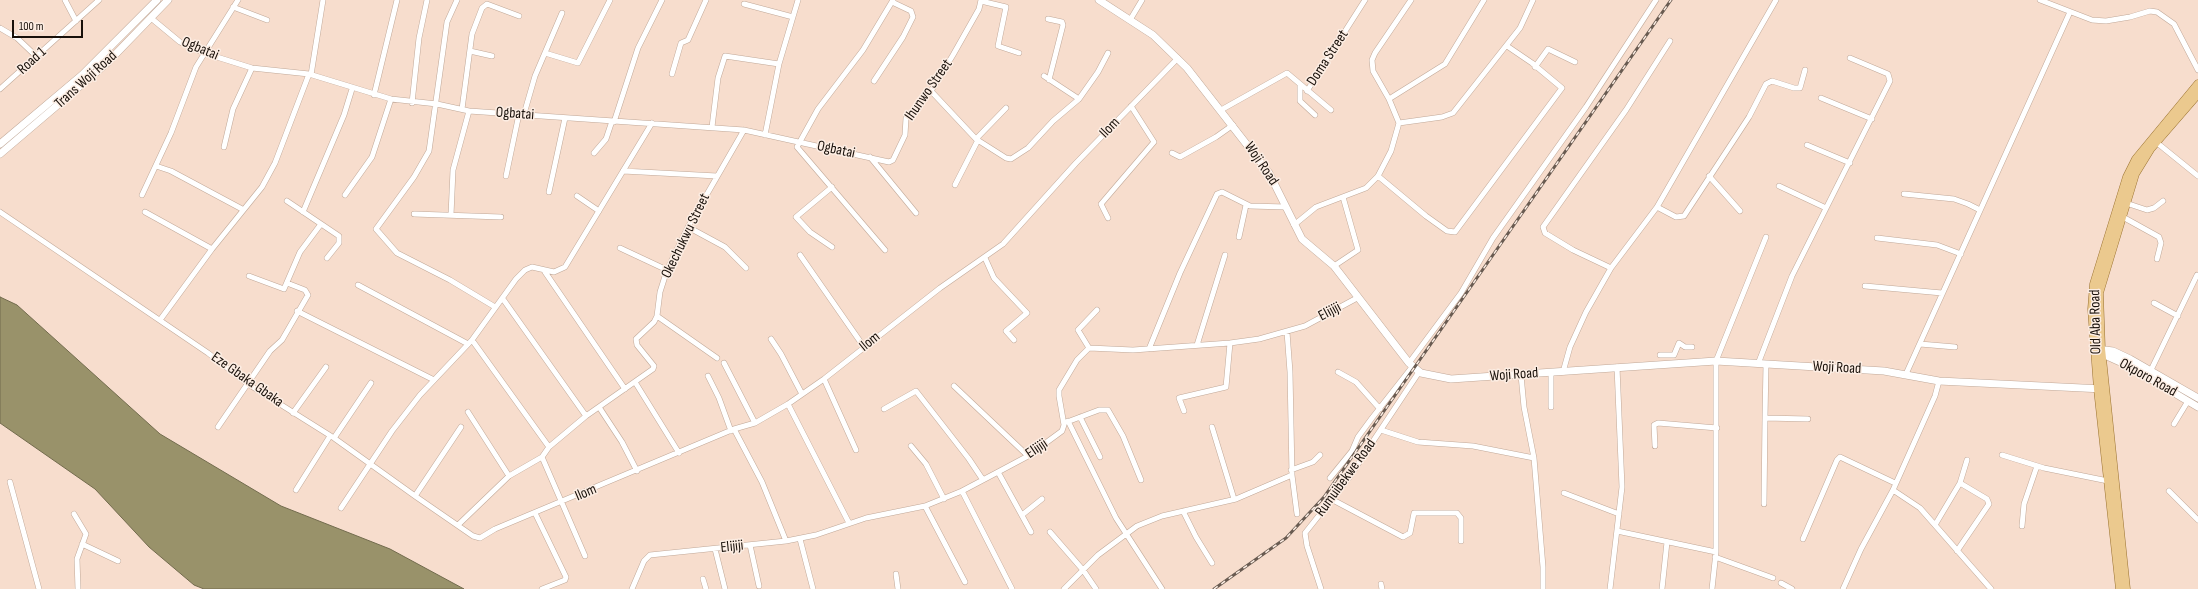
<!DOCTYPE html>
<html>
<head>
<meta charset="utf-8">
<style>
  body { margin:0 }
  #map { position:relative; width:2198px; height:589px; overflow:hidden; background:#f7ddcd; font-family:"Sofia Sans Condensed",sans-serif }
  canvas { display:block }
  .scale { position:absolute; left:12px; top:20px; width:71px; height:18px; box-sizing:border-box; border:2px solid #18100a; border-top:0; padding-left:5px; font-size:12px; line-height:14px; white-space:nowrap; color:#18100a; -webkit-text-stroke:3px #fcede3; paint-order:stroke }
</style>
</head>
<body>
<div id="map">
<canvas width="2198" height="589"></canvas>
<div class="scale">100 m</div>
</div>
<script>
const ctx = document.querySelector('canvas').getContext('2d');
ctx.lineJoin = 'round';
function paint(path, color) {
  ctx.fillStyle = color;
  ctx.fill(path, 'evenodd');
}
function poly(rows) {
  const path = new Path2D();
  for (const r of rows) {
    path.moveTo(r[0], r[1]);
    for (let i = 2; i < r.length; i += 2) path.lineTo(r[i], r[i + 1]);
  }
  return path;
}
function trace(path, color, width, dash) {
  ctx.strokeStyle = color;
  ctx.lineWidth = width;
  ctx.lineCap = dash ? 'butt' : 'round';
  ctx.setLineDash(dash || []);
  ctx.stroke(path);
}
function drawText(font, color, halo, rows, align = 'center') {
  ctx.font = font + ' "Sofia Sans Condensed",sans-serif';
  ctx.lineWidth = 3;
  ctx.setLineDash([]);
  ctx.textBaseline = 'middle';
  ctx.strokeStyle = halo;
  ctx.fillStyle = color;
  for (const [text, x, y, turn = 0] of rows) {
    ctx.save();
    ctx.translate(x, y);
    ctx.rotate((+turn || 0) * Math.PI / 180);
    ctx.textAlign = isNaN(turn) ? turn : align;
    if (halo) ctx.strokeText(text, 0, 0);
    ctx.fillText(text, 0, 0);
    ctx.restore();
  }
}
const water = poly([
  [0,297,17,305,160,434,281,506,390,549,464,589,204,589,194,585,149,547,95,489,0,423,0,297]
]);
const minor = poly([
  [65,0,76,21],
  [457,0,447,22,429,151,414,177,376,229,397,253,450,280,495,307],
  [2040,0,2092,20,2106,21,2130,17,2150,11,2157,12,2174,24,2198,70],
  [981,1,1006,7,998,46,1019,53],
  [744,4,793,17],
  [233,7,267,20],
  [151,18,180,42,204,53,252,68,309,74,391,99,437,104,469,111,744,130,889,162,893,160,905,135,906,118,931,91,953,55,979,9,981,0],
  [1048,19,1062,22,1063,25,1049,80],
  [1130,20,1142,0],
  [0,28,17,38,37,57],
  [470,51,492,56],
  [545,53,578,63,610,0],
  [1535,67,1548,49,1575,62],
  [672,74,681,43,688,40,706,0],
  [311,75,323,0],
  [1044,76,1079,99],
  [874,81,903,37,913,17,911,11,892,2],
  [1300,86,1300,101,1315,115],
  [0,89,99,0],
  [931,91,976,139,1006,158,1011,159,1028,148,1053,121,1079,99,1098,72,1108,53],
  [1307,91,1365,0],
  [374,95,397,0],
  [1821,98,1872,119],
  [1389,99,1445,64,1484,0],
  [412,103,419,38,427,0],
  [462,109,472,34,482,8,487,4,519,16],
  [1221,110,1287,73,1331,110],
  [524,114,535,76,562,13],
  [614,122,638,48,662,0],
  [1399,123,1442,117,1453,113,1520,28,1533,0],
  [712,127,718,78,725,56,779,64],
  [765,135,779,64,798,0],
  [976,139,1006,108],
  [2156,142,2198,176],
  [1807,145,1850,163],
  [224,147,233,109,252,68],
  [594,153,606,139,612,121],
  [1172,153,1180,157,1216,137,1233,125],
  [870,157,916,213],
  [156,166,171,171,242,209],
  [623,171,717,176],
  [506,176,519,114],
  [1378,176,1426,216,1447,231,1455,232,1562,88,1532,63,1507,46],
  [1709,176,1740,211],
  [955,185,978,140],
  [1779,186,1826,208],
  [832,187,796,217,810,232,832,247],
  [549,192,565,118],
  [1904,194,1954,199,1968,204,1980,210],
  [142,195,171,133,196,67,238,0],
  [345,195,372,157,391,99],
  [577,196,599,211],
  [287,201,339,236,339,243,327,258],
  [2126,203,2147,210,2154,208,2163,201],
  [1657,207,1676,217,1684,216,1749,117,1766,84,1772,81,1794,88,1800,88,1805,70],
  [0,212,208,353,248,384,334,438,415,496,473,536,480,538,495,529,734,429,755,423,788,404,824,379,940,288,1003,244,1076,163,1178,58],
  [145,212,212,249],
  [303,212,344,115,352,89],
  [414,214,501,217],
  [451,215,453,170,469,111],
  [2121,216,2159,237,2161,243,2157,259],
  [1108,218,1101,204,1154,142,1131,106],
  [1294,225,1316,207,1366,188,1378,176,1391,151,1399,123,1389,99,1373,71,1372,60,1375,53,1411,0],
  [688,227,725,247,746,268],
  [1239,237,1246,205],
  [1877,238,1937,245,1961,254],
  [620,248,667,270],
  [885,250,797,147,818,109,863,50,893,0],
  [800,255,864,347],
  [985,258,994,278,1027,313,1006,331,1014,340],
  [1334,266,1358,250,1343,197],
  [1611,268,1573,250,1545,233,1543,227,1626,110,1670,41],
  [545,272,625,389],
  [249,276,284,289,300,252,321,224],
  [358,285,468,344],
  [1865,286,1942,293],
  [503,299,586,416],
  [2154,303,2178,316],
  [297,311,434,380],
  [657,316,717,358],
  [160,320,212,249,262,187,275,163,309,74],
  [1287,332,1290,372,1292,475,1297,514],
  [771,339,781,354,802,394],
  [472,340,549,447],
  [1920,344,1955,347],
  [1197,345,1225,255],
  [1089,348,1078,330,1097,310],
  [1149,349,1180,273,1217,194,1222,192,1250,206,1286,207],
  [1660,355,1674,355,1679,343,1685,347,1692,347],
  [724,363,755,423],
  [1409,363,1461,293,1493,238,1586,107,1656,0],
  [1758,364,1792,276,1890,81,1888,74,1850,58],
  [1766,364,1765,418,1808,419],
  [2151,370,2197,275],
  [1338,372,1356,382,1380,409],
  [1563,372,1570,347,1586,312,1611,268,1657,207,1776,0],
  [1906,374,2070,12],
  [1521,375,1524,407,1534,458,1543,567,1543,589],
  [708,376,719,398,731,431],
  [824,379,856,450],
  [635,382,679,453],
  [954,386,1028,456],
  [788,404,849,523],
  [599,407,622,442,637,471],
  [1551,407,1551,373],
  [884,409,916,391,969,459,983,480],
  [1184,411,1179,398,1226,387,1230,343],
  [468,412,509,476],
  [293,413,326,367],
  [1080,417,1100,457],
  [1068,421,1116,518,1162,589],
  [1067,422,1099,410,1108,410,1123,436,1141,480],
  [2174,424,2188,401],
  [218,427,270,351,282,340,308,295,305,290,287,283],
  [1212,427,1234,499],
  [734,429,762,482,786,541],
  [1381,430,1418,442,1473,446,1534,458],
  [334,438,371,383],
  [911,446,926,464,944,499],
  [1655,446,1654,425,1658,423,1717,428],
  [2002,455,2044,468,2108,481],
  [542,457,585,556],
  [1291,470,1313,462,1320,455],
  [998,472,1031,532],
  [1330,478,1352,451,1358,437,1372,418,1412,367],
  [10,482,39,589],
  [296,490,330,436],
  [1893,490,1920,508,1991,589],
  [962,491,1012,589],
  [2169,491,2198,520],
  [1564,493,1619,514],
  [415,496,461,427],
  [1333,500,1403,537,1410,533,1414,513,1457,513,1461,518,1461,541],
  [1764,504,1765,418],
  [925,506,965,582],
  [341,508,392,431,420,395,472,340,516,279,525,270,532,267,554,272,565,267,652,123],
  [1183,511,1196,537,1212,563],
  [535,513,566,577,565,580,542,589],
  [74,514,86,534,77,559,78,589],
  [1022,515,1042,499],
  [458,525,509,476,542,457,549,447,586,416,653,369,654,366,637,345,636,339,654,322,657,316,660,292,667,270,688,227,744,130],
  [1935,525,1960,483,1967,460],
  [2022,526,2024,504,2037,466],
  [1617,531,1716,552],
  [1050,532,1083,570,1096,589],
  [800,539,813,589],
  [1803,539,1837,460,1840,457,1895,483],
  [82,544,118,561],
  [750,545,759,586],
  [715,549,725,589],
  [1957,551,1989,504,1987,499,1960,483],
  [1715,557,1773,578],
  [896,574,898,589],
  [703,579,706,589],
  [1781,583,1792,589],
  [1381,584,1382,589],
  [632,589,644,561,650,555,786,541,816,535,866,518,925,506,962,491,998,472,1028,456,1062,431,1064,425,1059,396,1059,390,1077,360,1089,348,1133,350,1230,343,1259,339,1305,326,1357,298],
  [1064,589,1098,555,1137,526,1162,516,1236,499,1292,475],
  [1321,589,1307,546,1305,533,1348,479,1419,372],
  [1610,589,1622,487,1617,367],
  [1662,589,1667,542],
  [1712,589,1716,552,1716,361,1766,237],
  [1843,589,1861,549,1893,490,1935,396,1939,381]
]);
const secondary = poly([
  [1099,0,1153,35,1187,68,1269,173,1302,239,1334,266,1409,363,1421,373,1451,379,1716,361,1884,371,1939,381,2103,389],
  [0,144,82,75,157,0],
  [0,154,107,63,168,0],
  [2097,349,2113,351,2130,359,2198,398],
  [2098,354,2107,356,2127,365,2198,407]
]);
const primary = poly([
  [2120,589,2098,389,2092,309,2094,284,2127,177,2136,159,2198,84],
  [2126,589,2101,349,2099,293,2135,174,2151,148,2198,94]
]);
const rail = poly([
  [1214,589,1286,538,1324,497,1671,0]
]);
const streetNames = [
  ["Ogbatai",200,49,23],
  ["Doma Street",1328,58,-57],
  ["Road 1",32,61,-42],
  ["Trans Woji Road",86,80,-42],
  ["Ihunwo Street",929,90,-55],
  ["Ogbatai",515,114,4],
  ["Ilom",1110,128,-46],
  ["Ogbatai",836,150,12],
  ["Woji Road",1261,164,56],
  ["Okechukwu Street",686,236,-64],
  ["Elijiji",1330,312,-28],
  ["Old Aba Road",2096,322,-91],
  ["Ilom",870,342,-39],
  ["Woji Road",1837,368,3],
  ["Woji Road",1514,375,-4],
  ["Okporo Road",2148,378,29],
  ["Eze Gbaka Gbaka",247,380,35],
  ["Elijiji",1037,449,-34],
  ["Rumuibekwe Road",1346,478,-54],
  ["Ilom",586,493,-23],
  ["Elijiji",732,547,-6]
];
paint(water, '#99926a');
trace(water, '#726b4d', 1);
trace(minor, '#c0a898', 6);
trace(secondary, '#c0a898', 8);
trace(primary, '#99712f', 9);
trace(minor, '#fff', 5);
trace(secondary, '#fff', 7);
trace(primary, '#ebc98e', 8);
trace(rail, '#695b51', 3);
trace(rail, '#fcede3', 1.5, [4.5]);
drawText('15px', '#18100a', '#fcede3', streetNames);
</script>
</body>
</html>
